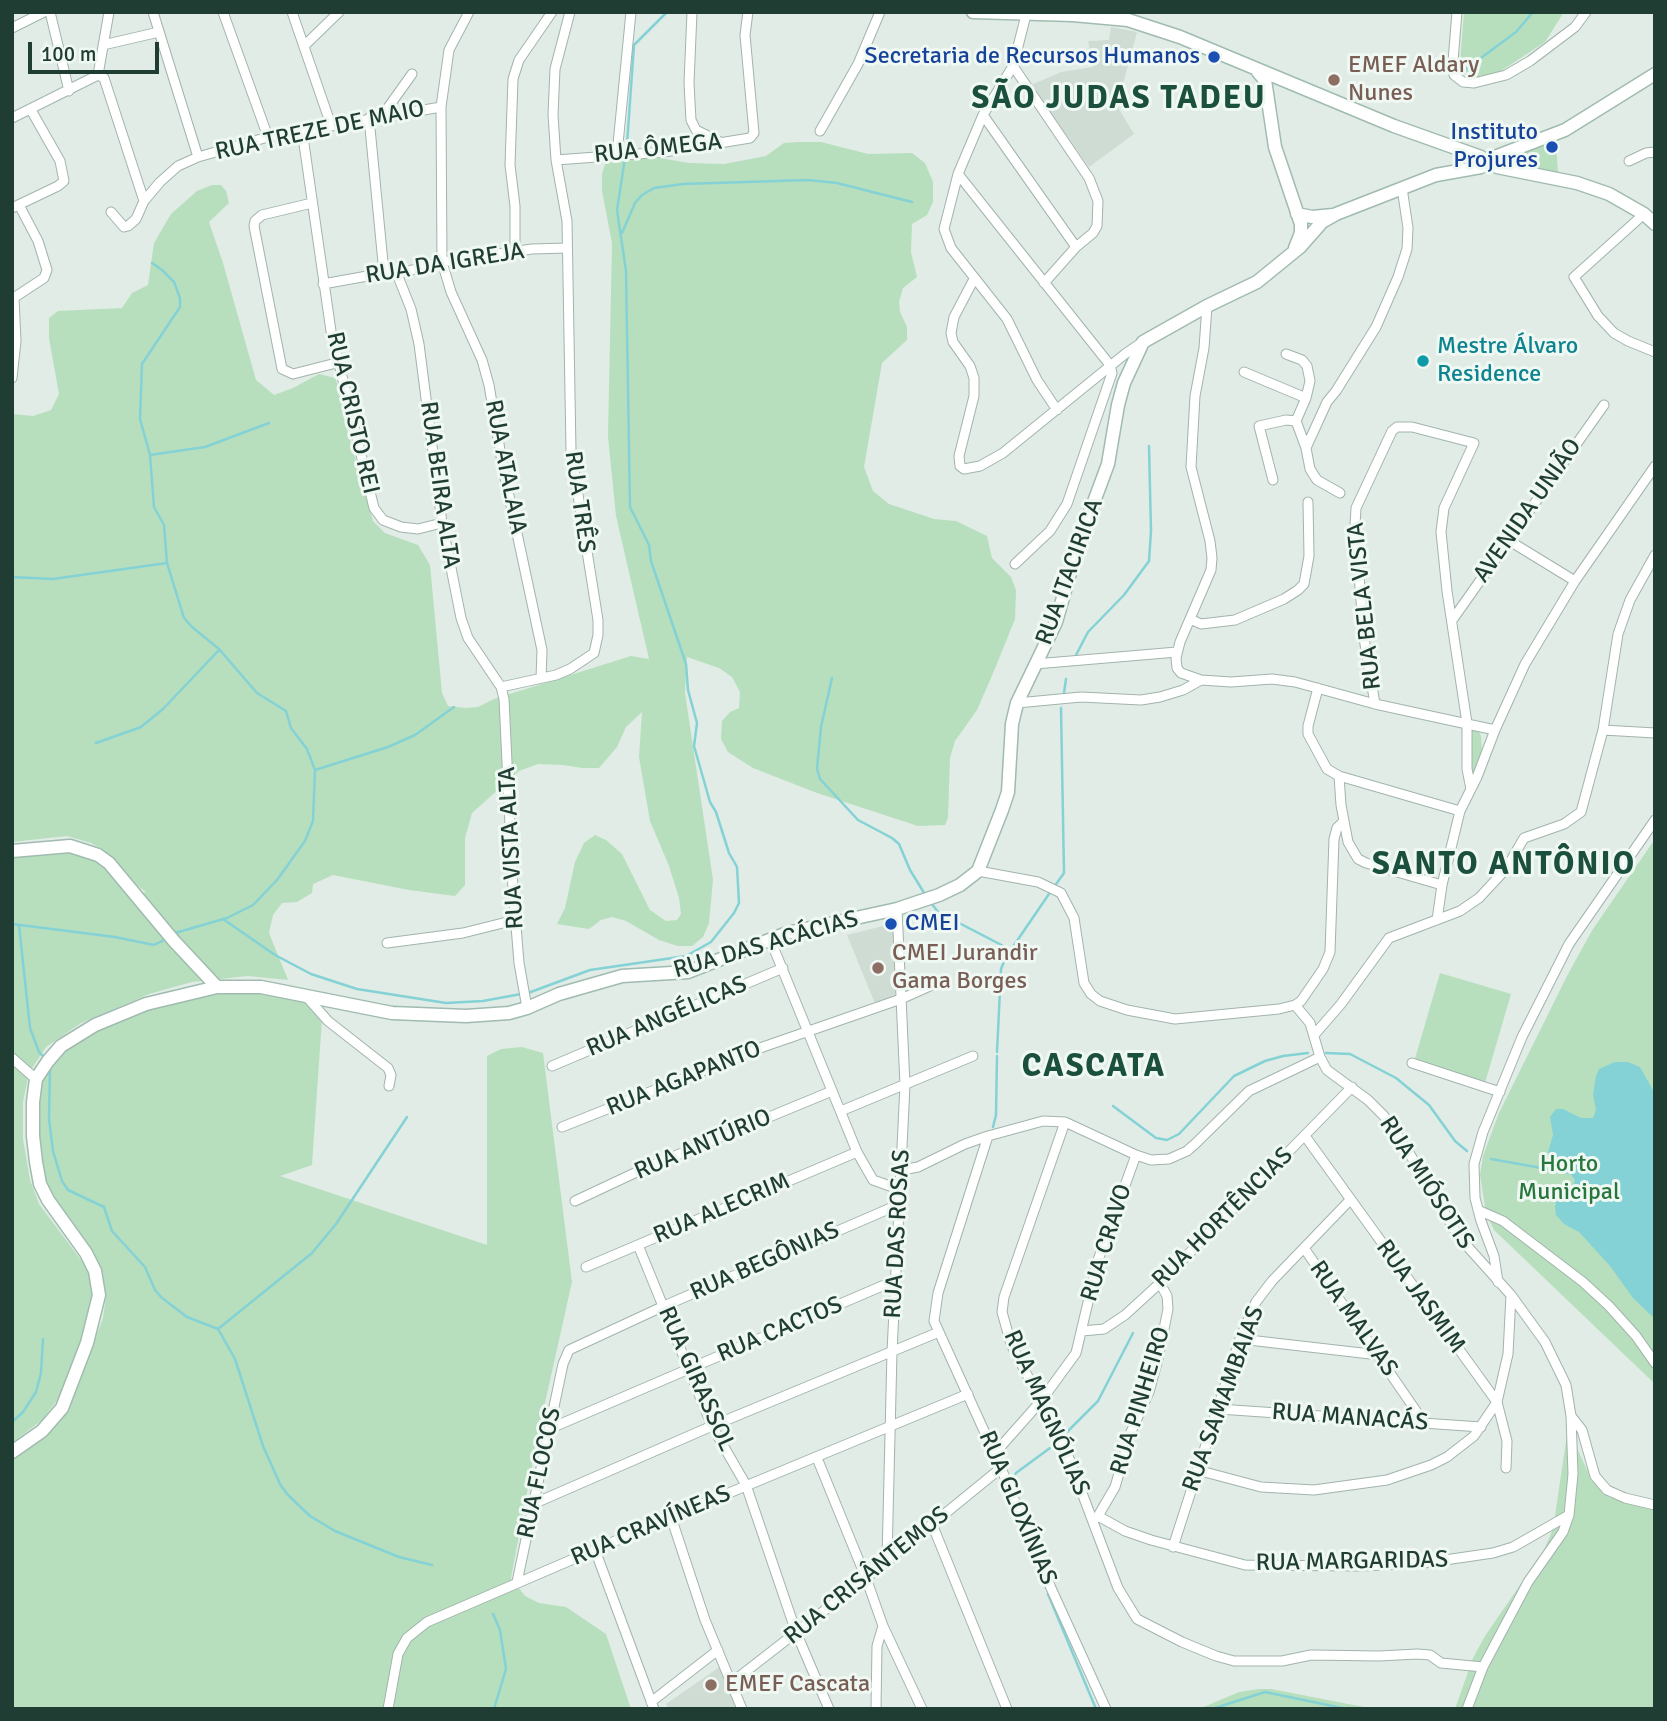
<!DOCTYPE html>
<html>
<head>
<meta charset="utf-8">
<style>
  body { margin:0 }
  #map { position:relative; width:1667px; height:1721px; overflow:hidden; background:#e0ece5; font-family:Signika,sans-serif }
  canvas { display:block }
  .frame { position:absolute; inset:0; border:14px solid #1f3d32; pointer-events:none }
  .scale { position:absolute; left:28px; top:42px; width:131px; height:32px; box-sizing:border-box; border:4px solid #1f3d32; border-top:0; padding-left:9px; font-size:21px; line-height:24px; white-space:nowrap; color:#1f3d32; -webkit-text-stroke:5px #f0f8f3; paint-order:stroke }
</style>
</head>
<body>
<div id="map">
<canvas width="1667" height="1721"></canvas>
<div class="frame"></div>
<div class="scale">100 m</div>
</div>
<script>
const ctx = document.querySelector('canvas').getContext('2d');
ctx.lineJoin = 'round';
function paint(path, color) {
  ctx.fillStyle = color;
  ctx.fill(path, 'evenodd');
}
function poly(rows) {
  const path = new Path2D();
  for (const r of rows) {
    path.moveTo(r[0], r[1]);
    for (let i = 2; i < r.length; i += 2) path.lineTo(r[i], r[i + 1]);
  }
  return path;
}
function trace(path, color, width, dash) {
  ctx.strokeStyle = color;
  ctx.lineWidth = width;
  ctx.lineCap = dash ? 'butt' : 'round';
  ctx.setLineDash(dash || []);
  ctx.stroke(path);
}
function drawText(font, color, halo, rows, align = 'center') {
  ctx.font = font + ' Signika,sans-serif';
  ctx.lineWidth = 6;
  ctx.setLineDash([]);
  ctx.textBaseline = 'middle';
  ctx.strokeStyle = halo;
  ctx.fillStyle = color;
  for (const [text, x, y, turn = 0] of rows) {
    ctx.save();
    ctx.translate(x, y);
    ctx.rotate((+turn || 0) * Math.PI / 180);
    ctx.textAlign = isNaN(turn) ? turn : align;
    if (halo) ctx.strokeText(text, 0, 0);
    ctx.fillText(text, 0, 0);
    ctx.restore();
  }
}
const built = poly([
  [1111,27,1137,32,1117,106,1134,134,1089,167,1031,85,1061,72,1093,67,1088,41,1109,40],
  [895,923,895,1000,876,1006,847,935],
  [721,1666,739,1709,669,1709,666,1704]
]);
const green = poly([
  [1464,12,1564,12,1545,42,1490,78,1477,80,1464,75,1460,63],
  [1556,141,1558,174,1505,168,1506,159],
  [799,142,821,142,868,154,912,153,925,163,933,182,933,202,927,215,912,224,911,252,917,277,903,288,899,302,900,312,907,327,907,340,882,363,864,467,873,491,889,504,934,519,956,521,987,536,992,558,1011,577,1016,590,1015,619,994,671,977,710,955,741,950,758,948,818,945,825,918,826,817,793,753,768,728,752,721,739,722,721,730,712,739,708,740,692,732,677,719,668,687,657,685,693,713,880,709,923,703,937,692,946,678,946,659,940,626,921,612,917,601,920,589,929,557,924,565,908,575,862,584,843,595,835,606,840,622,854,650,910,666,921,677,920,681,914,679,898,669,866,650,821,639,757,642,712,626,727,617,747,599,768,582,768,563,765,538,764,519,771,472,813,465,838,465,885,455,896,409,890,333,875,313,884,312,893,297,902,282,903,273,915,269,933,288,980,248,976,192,982,149,994,81,1023,46,1047,29,1073,23,1102,23,1139,30,1180,39,1204,84,1264,91,1280,93,1296,90,1315,67,1379,58,1399,42,1420,12,1443,12,856,74,852,95,860,132,895,146,892,134,883,104,850,91,843,67,836,12,842,12,414,33,416,51,410,59,394,49,338,49,318,58,311,122,308,132,293,148,285,154,243,171,214,197,191,212,185,221,185,226,191,229,203,209,222,223,263,256,380,274,395,293,388,319,374,335,378,340,390,343,415,373,521,385,533,418,545,430,565,442,693,448,706,465,708,478,707,494,699,631,656,649,659,616,516,608,437,612,243,602,191,602,174,606,161,619,154,636,154,689,163,724,164,766,156,784,143],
  [1478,729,1481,736,1482,753,1475,773,1470,774,1471,730],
  [1655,839,1655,1384,1494,1230,1486,1213,1480,1175,1483,1156,1499,1113,1568,974,1593,929],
  [1440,973,1511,994,1485,1083,1414,1062],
  [247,990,300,996,322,1019,312,1165,280,1176,487,1245,487,1056,501,1049,522,1047,543,1053,572,1282,538,1434,511,1578,525,1596,539,1603,566,1607,606,1634,631,1709,12,1709,12,1459,25,1450,69,1405,79,1384,103,1318,106,1296,103,1276,95,1257,51,1198,42,1175,36,1138,41,1077,56,1056,87,1035,153,1007,195,995],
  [1568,1428,1591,1479,1608,1497,1655,1509,1655,1709,1455,1709,1473,1658,1485,1636,1544,1550,1553,1529],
  [1259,1689,1271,1689,1374,1709,1199,1709,1239,1692]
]);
const water = poly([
  [1615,1062,1628,1062,1640,1067,1655,1094,1655,1319,1633,1298,1610,1266,1579,1232,1564,1224,1556,1215,1555,1206,1557,1197,1561,1193,1571,1191,1575,1180,1569,1172,1556,1169,1549,1162,1548,1152,1553,1135,1550,1117,1556,1109,1563,1109,1581,1118,1593,1118,1596,1110,1593,1095,1596,1076,1599,1069]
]);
const stream = poly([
  [1466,69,1516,32,1533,12],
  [627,144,634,45,667,12],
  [622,233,635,203,642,195,654,188,683,184,808,180,837,183,912,202],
  [152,263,162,270,174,282,180,298,180,307,142,364,140,419,150,455,154,507,164,525,167,563,184,618,192,627,219,649,257,693,286,711,291,728,307,749,315,770,313,821,305,841,277,880,253,905,227,918,175,933],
  [150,455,205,447,269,423],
  [12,577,53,579,167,563],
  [1075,657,1088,632,1124,595,1149,561,1151,531,1149,446],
  [832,678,821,727,817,769,820,779,858,820,892,838,899,844,910,870,926,896],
  [1064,693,1066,679],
  [96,743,141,727,163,709,219,650],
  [315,770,388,747,415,735,454,707],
  [1054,887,1064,873,1061,708],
  [932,904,938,912,1011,950],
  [223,919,275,955,311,974,357,989,446,1003,483,1001,521,994],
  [12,924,115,937,154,945,166,939],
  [19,925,30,1028,39,1052,44,1057],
  [528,993,590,970,686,956,711,942,734,913,739,903,737,867,729,853,716,812,710,802,694,746,697,723,688,690,686,664,651,561,649,545,630,507,626,271,617,210,625,158],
  [997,1052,1001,969,1006,957,1051,891],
  [1326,1053,1350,1054,1396,1078,1429,1105,1455,1141,1467,1151],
  [50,1068,49,1119,53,1151,62,1181,68,1190,104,1207,112,1231,145,1267,155,1290,162,1298,187,1317,218,1329,235,1359,263,1446,280,1484,287,1494,310,1516,335,1531,399,1557,432,1565],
  [1113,1106,1156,1138,1167,1140,1179,1134,1234,1076,1265,1061,1283,1056,1308,1053],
  [993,1127,996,1115,997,1056],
  [1491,1159,1570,1173],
  [218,1329,312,1253,336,1224,407,1117],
  [12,1422,23,1412,36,1392,41,1373,43,1339],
  [1064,1435,1098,1401,1133,1333],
  [1011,1482,1016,1473,1050,1448],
  [1041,1575,1046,1588],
  [1048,1594,1096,1709],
  [493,1614,500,1630,506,1669,494,1709],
  [1212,1709,1265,1692,1347,1709]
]);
const street = poly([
  [50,12,69,91],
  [153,12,198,157],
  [223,12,268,137],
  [292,12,331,125],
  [469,12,449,50,441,107,442,262,451,292,482,360,489,385,503,468,542,650,541,678],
  [692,12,689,83,691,120,696,130,720,142],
  [1457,12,1453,61,1454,75,1463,82,1474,83,1506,75,1530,61,1575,27,1586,12],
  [1026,15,1013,66,983,115,958,174,944,229,951,248,1007,319,1037,380,1057,410],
  [12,28,44,12],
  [103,45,159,32],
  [304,46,339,12],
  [1013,66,1089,178,1098,201,1097,226,1093,233,1076,247,1044,283],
  [98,75,104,78,144,201],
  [98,75,109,12],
  [983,115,1076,247],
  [382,116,412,74],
  [12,118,98,75],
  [369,118,384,273],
  [302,130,331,331,374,508,383,520,401,527,418,529,442,523],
  [820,131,858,64,880,12],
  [617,154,631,12],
  [556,160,664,152,750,138,754,133,745,35,748,12],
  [1629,161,1646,153,1655,152],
  [958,174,1110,365,1112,373,1067,504,1050,531,1015,564],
  [312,203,262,215,255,221,254,226,282,369,293,374,340,362],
  [12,208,58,186,64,181,60,161,31,110],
  [111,212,124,227,128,226,136,219,144,201,160,182,178,166,198,157,268,137,441,107],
  [1644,214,1574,277,1598,316,1614,333,1628,341,1655,352],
  [515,252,515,206,510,165,513,79,519,60,552,12],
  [397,274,411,309,419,344,442,523,461,618,468,638,501,687,504,699,513,889,519,963,527,1008],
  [974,279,954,317,951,333,953,342,970,366,974,378,974,396,959,456,960,466,964,469,980,466,1003,453,1125,354,1141,343],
  [323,284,384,273,397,274,442,262,532,249,567,248],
  [12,299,44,278,47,270,38,241,19,205],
  [1286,354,1302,360,1307,366,1310,381,1306,398,1296,421,1306,448,1310,469,1317,480,1340,493],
  [1244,372,1306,398],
  [12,378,16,341,14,298],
  [1306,448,1327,402,1336,391,1376,327,1398,277,1407,249,1408,228,1402,188],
  [1273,480,1259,426,1286,420,1296,421],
  [1508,540,1575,581],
  [1190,619,1201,624,1235,620,1284,599,1298,590,1304,584,1309,556,1308,502],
  [1453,619,1604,405],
  [1035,664,1177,652],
  [1201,680,1181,673,1177,668,1176,658,1180,642,1211,570,1212,558,1210,541,1191,467,1195,396,1204,348,1207,306],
  [501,687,556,675,570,669,594,653,598,635,598,620,571,451,567,221,556,160,553,115,555,69,570,12],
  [1318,688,1308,726,1308,734,1327,769,1339,776,1460,811],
  [1017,703,1081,697,1141,700,1160,697,1183,690,1201,680,1231,682,1272,679,1295,682,1375,704,1495,730],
  [1375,704,1364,638,1355,525,1356,508,1392,431,1397,427,1412,427,1474,443,1444,508,1441,532,1447,591,1467,723,1467,769,1471,789],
  [1603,730,1655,733],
  [1339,776,1341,805,1348,842,1358,859,1366,863,1442,885],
  [978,871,1038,882,1061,893,1074,918,1084,983,1091,994,1100,1001,1127,1010,1175,1019,1279,1009,1295,1005,1310,1023,1320,1057,1327,1070,1368,1100,1384,1116,1408,1151,1458,1236,1511,1295,1545,1342,1566,1385,1571,1416,1573,1474,1569,1515,1563,1532,1528,1582,1483,1667,1467,1709],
  [1437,920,1442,885,1460,811,1477,777,1495,730,1525,664,1575,581,1655,466],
  [770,939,857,1152,873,1180,901,1190],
  [387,943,463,933,515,920],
  [305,995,328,1021,388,1068,391,1075,389,1086],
  [1295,1005,1301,1001,1323,969,1330,952,1334,839,1337,828,1343,822],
  [1315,1034,1341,1004,1389,938,1460,911,1479,898,1506,869,1524,838,1564,824,1581,812,1603,730,1618,634,1630,600,1655,555],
  [12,1058,36,1079],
  [1412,1063,1500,1092],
  [552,1066,783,968],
  [841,1111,973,1056],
  [1065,1122,1004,1297,1002,1312,1011,1344,1065,1448,1118,1588,1137,1619,1182,1642,1216,1656,1234,1661,1282,1661,1311,1655,1379,1656,1417,1654,1430,1655,1441,1663,1483,1667],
  [562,1127,760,1048,901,999,939,982],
  [988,1136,938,1293,934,1321,1001,1468,1051,1588,1106,1709],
  [1305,1136,1497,1402,1507,1441,1506,1468],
  [902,1170,918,1167,965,1144,988,1136,1043,1121,1065,1122,1136,1155,1151,1160,1169,1159,1187,1151,1195,1144,1249,1091,1320,1057],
  [575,1201,641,1170,832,1091],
  [1478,1210,1503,1221,1583,1282,1609,1306,1636,1336,1655,1363],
  [638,1245,712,1426,746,1485,796,1632,829,1709],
  [1304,1248,1425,1424],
  [586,1267,857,1152],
  [1498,1282,1494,1256,1481,1221,1475,1198,1474,1164,1483,1132,1522,1037,1569,944,1655,820],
  [1082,1331,1104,1329,1125,1315,1160,1283,1352,1087],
  [1240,1339,1379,1355],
  [1219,1409,1481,1427],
  [1571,1416,1582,1430,1595,1476,1607,1490,1625,1498,1655,1505],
  [549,1429,896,1280],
  [995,1453,1041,1401,1076,1353,1098,1260,1136,1155],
  [817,1458,866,1578,883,1626,922,1709],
  [1197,1470,1261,1487,1314,1490,1387,1480,1431,1465,1447,1457,1474,1436,1497,1402,1508,1354,1511,1295],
  [533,1504,712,1426,939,1332],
  [1098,1516,1115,1487,1131,1432,1149,1392,1158,1359,1168,1309,1167,1296,1160,1283],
  [671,1517,705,1620,742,1709],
  [1093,1521,1098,1516,1125,1531,1151,1540,1245,1565,1361,1566,1424,1563,1493,1553,1513,1547,1569,1515],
  [932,1524,1007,1709],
  [1173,1547,1240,1339,1256,1302,1272,1281,1350,1200],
  [595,1550,654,1709],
  [887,1559,892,1352,905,1085,897,909],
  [517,1582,563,1364,569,1350,664,1306,900,1204],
  [731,1683,866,1578,1001,1468],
  [651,1702,718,1650],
  [388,1709,398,1654,407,1638,427,1622,671,1517,968,1394],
  [876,1709,877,1646,883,1626]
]);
const secondary = poly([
  [973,12,1073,15,1128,20,1180,37,1394,126,1481,157],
  [1258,72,1265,80,1275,147,1301,224,1301,233,1295,248],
  [1497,156,1565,130,1655,74],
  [1497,167,1577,183,1609,194,1644,214,1655,224],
  [1297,214,1312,217,1333,215],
  [12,851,70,846,98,855,109,863,174,941,217,987],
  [12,1452,42,1431,62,1408,87,1343,99,1295,95,1271,86,1253,48,1200,40,1184,36,1162,33,1136,33,1102,36,1079,48,1061,61,1046,95,1025,146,1004,217,987,261,987,392,1013,466,1016,509,1013,527,1008,559,994,622,976,688,972,787,933,897,909,939,895,960,885,978,871,1002,810,1008,792,1012,724,1017,703,1056,622,1079,542,1108,464,1118,405,1124,383,1143,342,1207,306,1257,282,1300,247,1322,222,1336,214,1436,175,1481,167]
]);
const markers = [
  [1214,57,7,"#1a4fb4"],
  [1334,80,7,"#8d6e63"],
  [1552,147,7,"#1a4fb4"],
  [1423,361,7,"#0f9aa8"],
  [891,924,7,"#1a4fb4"],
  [878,968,7,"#8d6e63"],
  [711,1685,7,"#8d6e63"]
];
const transitNames = [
  ["Secretaria de Recursos Humanos",1200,57],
  ["Instituto",1538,133],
  ["Projures",1538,161],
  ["CMEI",905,924,"left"]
];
const educationNames = [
  ["EMEF Aldary",1348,66],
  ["Nunes",1348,94],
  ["CMEI Jurandir",892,954],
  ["Gama Borges",892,982],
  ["EMEF Cascata",725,1685]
];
const streetNames = [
  ["RUA TREZE DE MAIO",320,131,-12],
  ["RUA ÔMEGA",658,149,-6],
  ["RUA DA IGREJA",445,264,-9],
  ["RUA CRISTO REI",352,413,77],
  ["RUA ATALAIA",505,467,79],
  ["RUA BEIRA ALTA",439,485,82],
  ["RUA TRÊS",579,502,82],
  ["AVENIDA UNIÃO",1528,511,-55],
  ["RUA ITACIRICA",1070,572,-70],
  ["RUA BELA VISTA",1365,606,-96],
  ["RUA VISTA ALTA",512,848,-93],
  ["RUA DAS ACÁCIAS",766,945,-16],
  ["RUA ANGÉLICAS",667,1017,-23],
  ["RUA AGAPANTO",684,1079,-22],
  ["RUA ANTÚRIO",703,1145,-23],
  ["RUA MIÓSOTIS",1426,1183,57],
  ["RUA ALECRIM",722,1209,-23],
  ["RUA HORTÊNCIAS",1223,1218,-45],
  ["RUA DAS ROSAS",898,1234,-87],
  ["RUA CRAVO",1107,1243,-73],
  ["RUA BEGÔNIAS",765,1262,-24],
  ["RUA JASMIM",1420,1297,54],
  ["RUA MALVAS",1353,1319,55],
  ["RUA CACTOS",780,1330,-23],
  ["RUA GIRASSOL",696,1379,66],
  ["RUA SAMAMBAIAS",1224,1399,-70],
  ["RUA PINHEIRO",1141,1401,-73],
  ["RUA MAGNÓLIAS",1046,1413,66],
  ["RUA MANACÁS",1350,1418,4],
  ["RUA FLOCOS",540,1473,-78],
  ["RUA GLOXÍNIAS",1017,1508,67],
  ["RUA CRAVÍNEAS",651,1526,-23],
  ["RUA MARGARIDAS",1352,1562,-1],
  ["RUA CRISÂNTEMOS",867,1576,-39]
];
const cultureNames = [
  ["Mestre Álvaro",1437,347],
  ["Residence",1437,375]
];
const parkNames = [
  ["Horto",1569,1165],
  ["Municipal",1569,1193]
];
const districtNames = [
  ["SÃO JUDAS TADEU",1119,100],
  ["SANTO ANTÔNIO",1504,866],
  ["CASCATA",1094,1068]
];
paint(built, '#cedcd4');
paint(green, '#b7dfbd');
paint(water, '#84d2d5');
trace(stream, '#84d2d5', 2.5);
trace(street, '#a2b4ac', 11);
trace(secondary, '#a0bbaf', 15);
trace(street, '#fff', 9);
trace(secondary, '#fff', 12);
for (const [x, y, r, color] of markers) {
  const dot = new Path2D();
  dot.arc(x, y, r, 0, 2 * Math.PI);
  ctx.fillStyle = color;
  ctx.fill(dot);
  trace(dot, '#f0f8f3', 2.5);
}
drawText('24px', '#164399', '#f0f8f3', transitNames, 'right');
drawText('24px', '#785e54', '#f0f8f3', educationNames, 'left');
drawText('24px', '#1f3d32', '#f0f8f3', streetNames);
drawText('24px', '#0d838f', '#f0f8f3', cultureNames, 'left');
drawText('24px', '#27773d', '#f0f8f3', parkNames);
ctx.letterSpacing = '2px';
drawText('bold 32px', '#1a503d', '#f0f8f3', districtNames);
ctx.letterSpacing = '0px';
</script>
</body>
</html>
